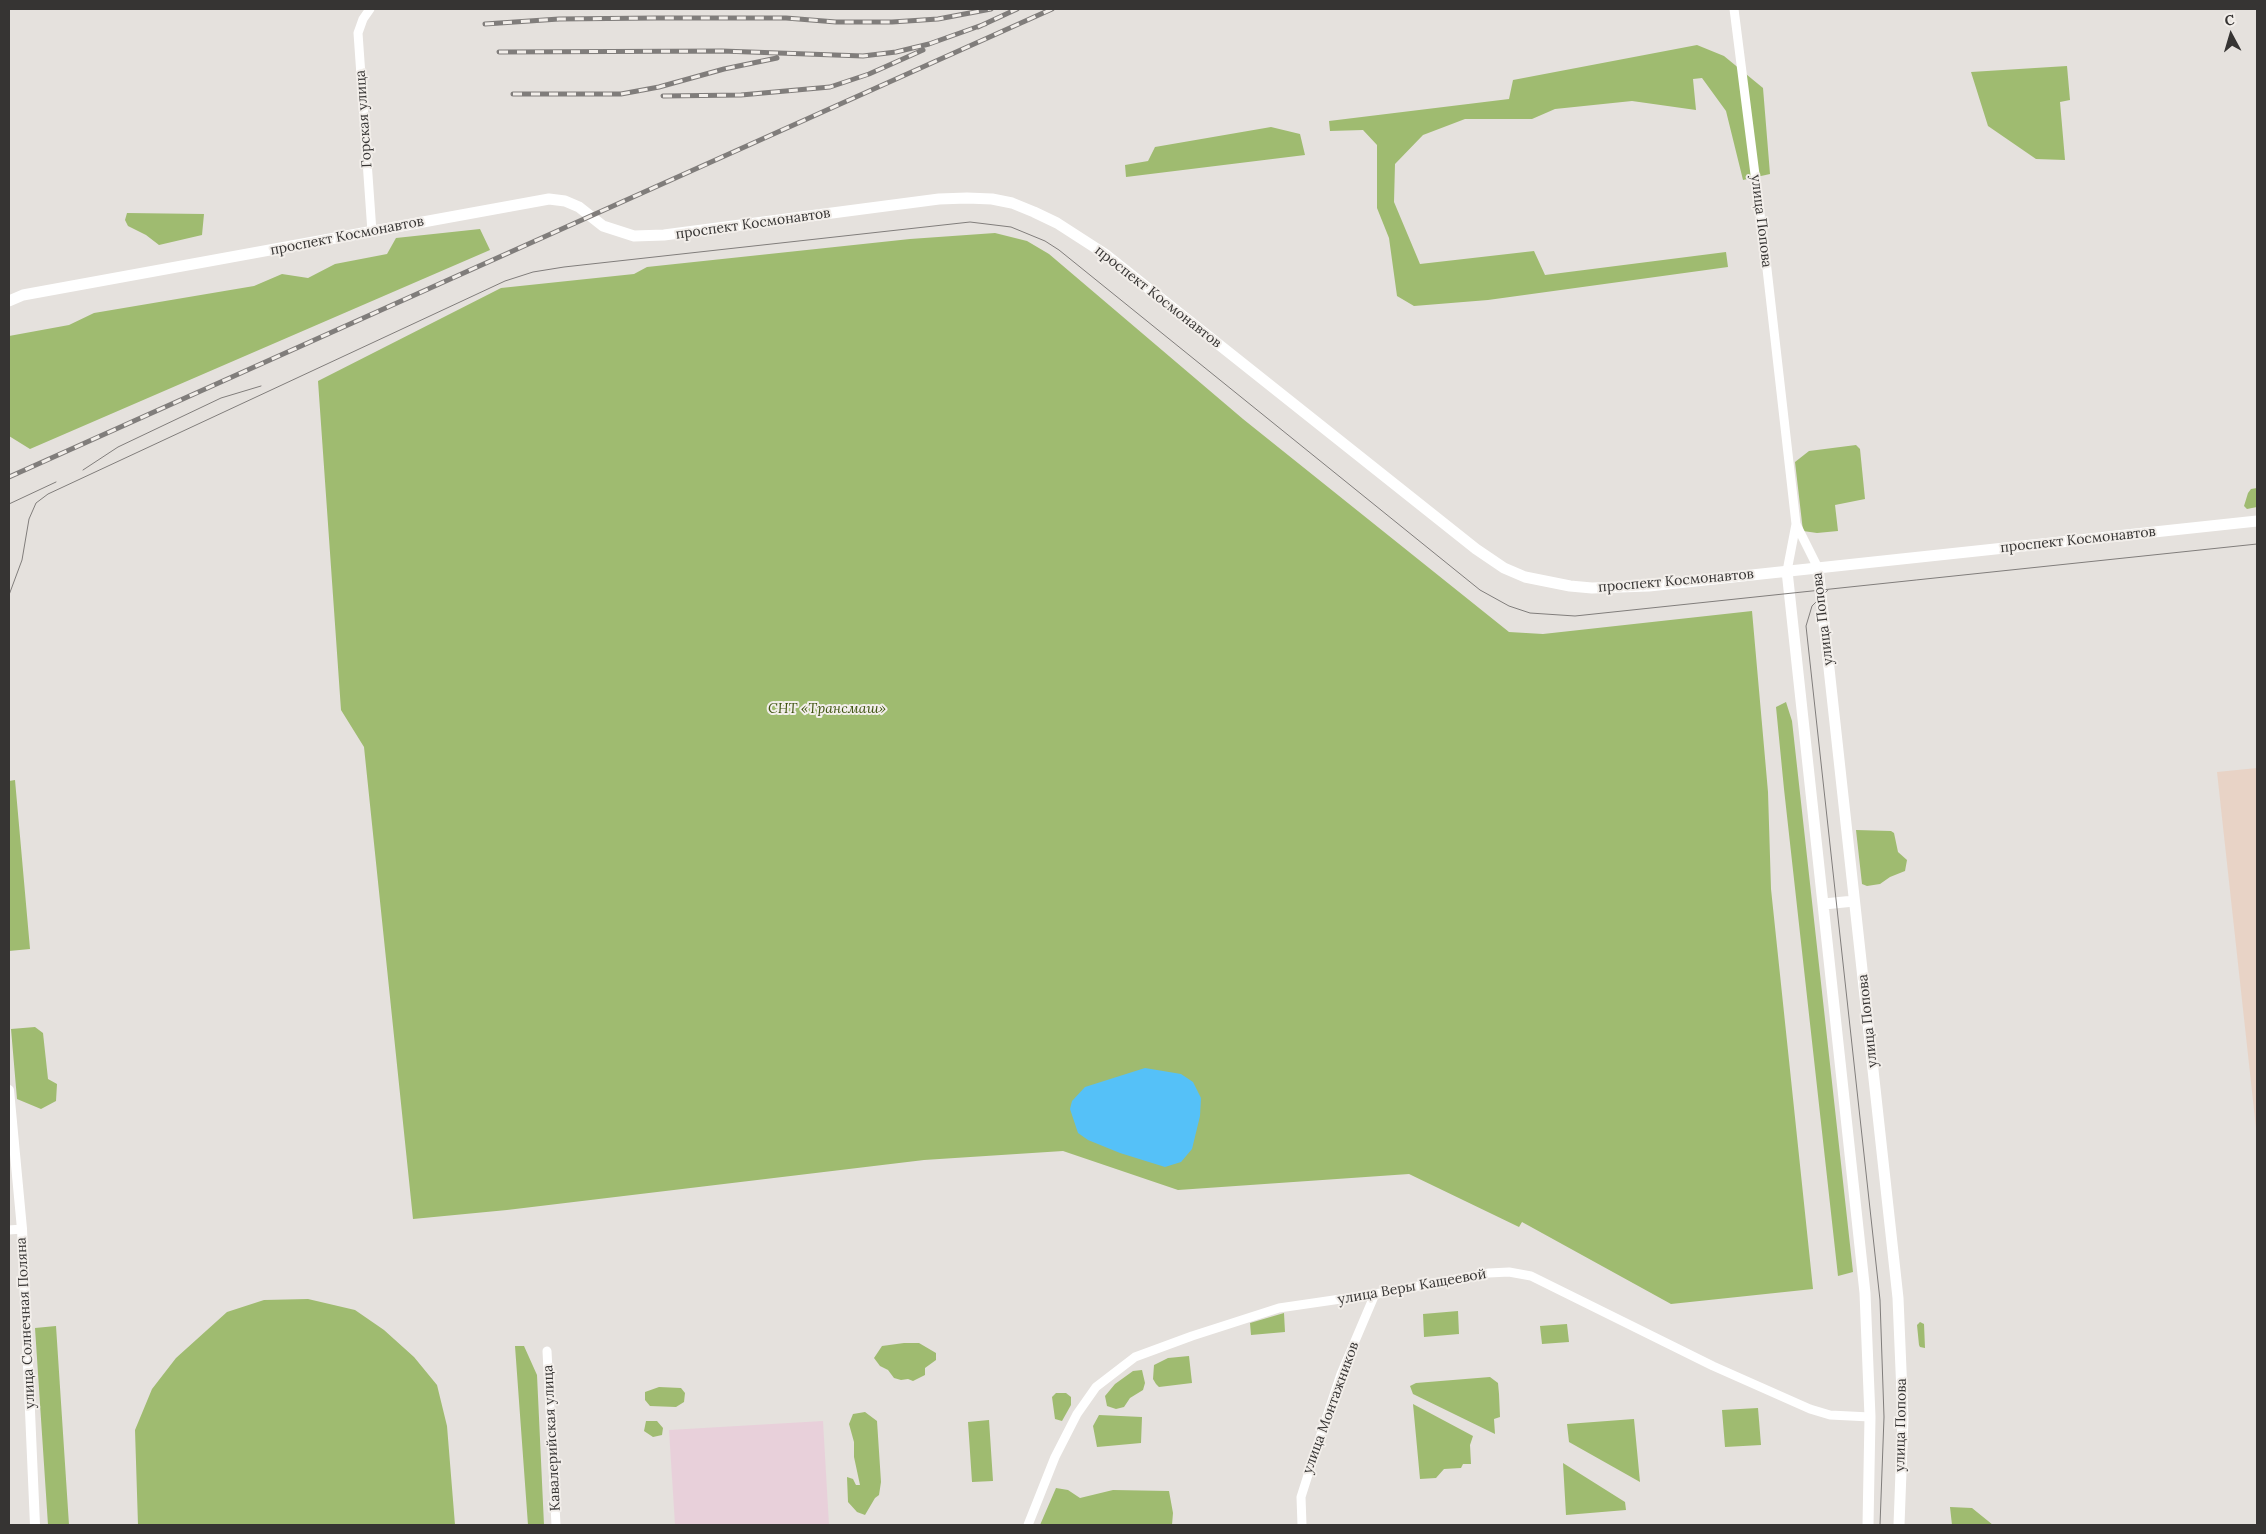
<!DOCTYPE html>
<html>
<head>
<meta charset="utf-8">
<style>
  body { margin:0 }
  #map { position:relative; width:2266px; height:1534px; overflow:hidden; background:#e5e1dd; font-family:Lora,serif }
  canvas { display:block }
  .frame { position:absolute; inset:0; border:10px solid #363433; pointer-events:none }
  .north { position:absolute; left:2206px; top:10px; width:50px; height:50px; -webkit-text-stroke:4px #f2eeea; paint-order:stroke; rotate:354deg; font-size:14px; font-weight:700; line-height:20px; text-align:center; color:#363433 }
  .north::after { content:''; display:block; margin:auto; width:18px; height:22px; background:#363433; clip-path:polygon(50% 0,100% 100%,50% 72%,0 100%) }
</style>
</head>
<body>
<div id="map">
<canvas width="2266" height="1534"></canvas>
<div class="frame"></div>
<div class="north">С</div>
</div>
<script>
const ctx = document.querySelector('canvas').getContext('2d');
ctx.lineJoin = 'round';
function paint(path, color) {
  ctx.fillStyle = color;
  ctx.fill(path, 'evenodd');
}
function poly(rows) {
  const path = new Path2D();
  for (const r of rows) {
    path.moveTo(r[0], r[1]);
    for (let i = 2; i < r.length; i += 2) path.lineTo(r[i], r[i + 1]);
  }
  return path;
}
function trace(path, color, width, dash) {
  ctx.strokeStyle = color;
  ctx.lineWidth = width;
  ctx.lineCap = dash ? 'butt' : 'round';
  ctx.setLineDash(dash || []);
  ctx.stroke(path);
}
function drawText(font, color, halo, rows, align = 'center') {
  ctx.font = font + ' Lora,serif';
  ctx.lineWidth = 4;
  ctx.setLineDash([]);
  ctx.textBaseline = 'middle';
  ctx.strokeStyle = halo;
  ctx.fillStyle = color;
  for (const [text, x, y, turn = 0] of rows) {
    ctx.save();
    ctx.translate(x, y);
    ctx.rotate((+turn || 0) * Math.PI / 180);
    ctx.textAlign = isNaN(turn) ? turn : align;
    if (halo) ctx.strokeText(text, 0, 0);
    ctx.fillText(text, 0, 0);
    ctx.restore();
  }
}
const commercial = poly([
  [2257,768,2257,1137,2217,772]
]);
const education = poly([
  [823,1421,829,1525,675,1525,669,1430]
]);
const green = poly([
  [1697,45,1724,56,1763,88,1770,174,1743,180,1726,111,1702,78,1693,79,1696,110,1632,101,1555,109,1532,119,1465,119,1423,135,1395,164,1394,202,1420,264,1534,251,1545,275,1726,252,1728,267,1488,300,1414,306,1397,296,1389,238,1377,208,1377,145,1363,130,1330,131,1329,121,1509,99,1513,80],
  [2067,66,2070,100,2060,102,2065,160,2036,159,1988,126,1971,72],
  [1271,127,1300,134,1305,155,1126,177,1125,165,1148,161,1155,147],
  [127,213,204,214,202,235,159,245,146,235,128,226,125,220],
  [480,229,490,250,30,449,9,436,9,336,69,325,94,313,254,286,282,274,308,278,335,264,387,254,396,238],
  [995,233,1027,241,1049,254,1243,419,1509,632,1543,634,1752,611,1768,792,1771,889,1813,1289,1671,1304,1522,1222,1519,1227,1409,1174,1178,1190,1063,1151,924,1160,507,1210,413,1219,364,747,341,710,318,381,501,288,634,274,647,267,910,239],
  [1856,445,1860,449,1865,499,1835,505,1838,531,1817,533,1803,531,1795,462,1809,451],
  [2257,488,2257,507,2247,509,2244,506,2248,493,2251,489],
  [1786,702,1792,721,1853,1272,1838,1276,1784,789,1776,707],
  [15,780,30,949,9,951,9,781],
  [1856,830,1891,831,1894,833,1898,852,1907,860,1905,871,1890,877,1880,884,1867,886,1862,884],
  [35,1027,43,1033,48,1079,57,1084,56,1101,41,1109,17,1099,11,1029],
  [308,1299,355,1310,384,1330,414,1357,437,1385,447,1426,455,1525,138,1525,135,1430,152,1389,176,1358,227,1312,264,1300],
  [1458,1311,1459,1334,1424,1337,1423,1314],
  [1284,1313,1285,1332,1251,1335,1250,1323],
  [1920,1322,1924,1324,1925,1348,1920,1347,1919,1345,1917,1325],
  [1567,1324,1569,1342,1542,1344,1540,1326],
  [56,1326,69,1525,48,1525,35,1328],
  [904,1343,919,1343,936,1353,936,1360,925,1368,925,1375,913,1381,908,1379,901,1380,894,1378,888,1370,880,1366,874,1358,882,1346],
  [515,1346,524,1346,537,1375,544,1525,528,1525],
  [1189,1356,1192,1383,1159,1387,1156,1384,1153,1379,1154,1365,1168,1358],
  [1142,1370,1145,1383,1143,1390,1130,1398,1124,1407,1116,1409,1107,1406,1105,1396,1115,1384,1133,1371],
  [1490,1377,1498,1383,1499,1394,1500,1417,1494,1419,1495,1434,1413,1394,1410,1386,1416,1383],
  [659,1387,681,1388,685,1393,684,1402,676,1407,650,1406,645,1400,645,1392],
  [1056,1393,1066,1393,1071,1397,1071,1405,1062,1421,1055,1419,1052,1397],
  [1413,1404,1473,1436,1470,1445,1471,1464,1463,1464,1461,1468,1444,1469,1436,1478,1420,1479],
  [1758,1408,1761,1445,1725,1447,1722,1410],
  [865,1412,877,1421,881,1482,879,1495,875,1498,865,1515,857,1512,848,1502,847,1477,853,1479,856,1485,860,1485,854,1457,854,1442,849,1424,853,1414],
  [1099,1415,1142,1417,1141,1443,1097,1447,1093,1426],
  [1634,1419,1640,1482,1569,1442,1567,1424],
  [989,1420,993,1481,972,1482,968,1422],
  [646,1421,657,1421,663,1428,662,1435,653,1437,644,1431],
  [1563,1463,1625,1502,1626,1510,1566,1515],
  [1056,1488,1068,1490,1080,1498,1113,1490,1169,1491,1173,1513,1172,1525,1040,1525],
  [1950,1507,1972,1508,1993,1525,1952,1525]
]);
const water = poly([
  [1145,1068,1181,1074,1193,1082,1201,1098,1200,1116,1192,1149,1181,1162,1165,1167,1120,1153,1088,1140,1078,1133,1070,1109,1072,1101,1085,1087]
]);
const minor = poly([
  [370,9,363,19,358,33,372,232],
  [1734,9,1767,269,1796,524,1787,571],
  [1796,524,1818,568],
  [9,1230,22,1229],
  [547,1351,556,1525],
  [1028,1525,1055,1457,1077,1414,1096,1387,1135,1357,1192,1336,1279,1308,1375,1294,1489,1273,1509,1272,1531,1276,1713,1366,1810,1409,1830,1415,1870,1417],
  [1302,1525,1301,1497,1321,1434,1341,1374,1375,1294]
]);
const tertiary = poly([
  [9,1090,22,1229,35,1525]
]);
const secondary = poly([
  [9,301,23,295,549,199,565,201,579,207,603,226,634,236,664,235,939,199,967,198,992,199,1012,203,1034,212,1057,223,1105,254,1476,549,1504,568,1525,577,1570,586,1592,588,1649,586,2257,521],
  [1818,568,1898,1298,1903,1418,1899,1525],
  [1787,571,1865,1293,1870,1417,1868,1525],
  [1824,904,1854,901]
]);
const tram = poly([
  [83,470,118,447,221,398,261,386],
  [9,504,56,482],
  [1828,590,1812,606,1806,626,1880,1300,1884,1417,1880,1525],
  [9,595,22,560,29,519,36,503,48,494,505,281,533,272,564,267,970,222,1011,227,1045,241,1059,250,1480,590,1509,606,1530,613,1575,616,2257,544]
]);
const rail = poly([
  [485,24,559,19,656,18,786,18,836,22,892,22,938,19,991,9],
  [978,27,1017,9],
  [499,52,722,51,863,56,896,52,929,44,985,24],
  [513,94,621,94,659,87,724,69,777,58],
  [663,96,741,95,830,87,869,74,923,50],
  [9,477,1052,9]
]);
const streetNames = [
  ["Горская улица",364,119,-94],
  ["улица Попова",1761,221,83],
  ["проспект Космонавтов",753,224,-8],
  ["проспект Космонавтов",347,236,-11],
  ["проспект Космонавтов",1158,297,38],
  ["проспект Космонавтов",2078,540,-6],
  ["проспект Космонавтов",1676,581,-5],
  ["улица Попова",1823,619,-97],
  ["улица Попова",1868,1021,-96],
  ["улица Веры Кащеевой",1412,1287,-10],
  ["улица Солнечная Поляна",26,1323,-93],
  ["улица Монтажников",1331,1408,-70],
  ["улица Попова",1901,1425,-89],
  ["Кавалерийская улица",552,1438,-93]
];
const parkNames = [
  ["СНТ «Трансмаш»",827,709]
];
paint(commercial, '#e8d3c6');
paint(education, '#e8d0da');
paint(green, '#9fbb70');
paint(water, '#55c1f8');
trace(minor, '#fff', 9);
trace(tertiary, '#fff', 10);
trace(secondary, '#fff', 11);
trace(tram, '#807d7b', 1);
trace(rail, '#807d7b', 5);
trace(rail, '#f2eeea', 3, [9]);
drawText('14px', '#363433', '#f2eeea', streetNames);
drawText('italic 14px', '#3e5310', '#f2eeea', parkNames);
</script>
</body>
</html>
